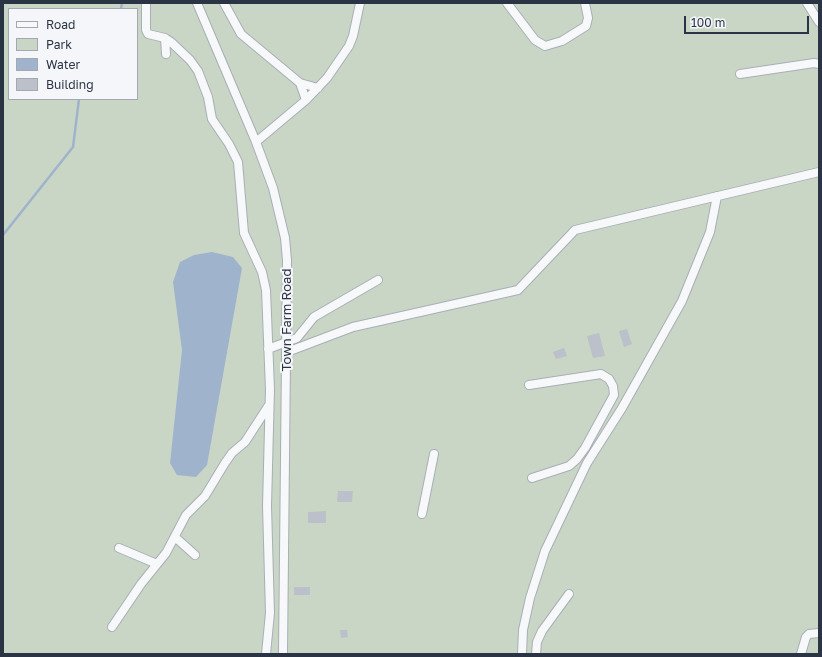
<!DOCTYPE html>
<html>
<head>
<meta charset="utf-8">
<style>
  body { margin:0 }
  #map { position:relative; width:822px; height:657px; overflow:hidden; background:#e4e7ec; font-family:"Golos Text",sans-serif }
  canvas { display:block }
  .frame { position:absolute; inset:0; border:4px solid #2b3445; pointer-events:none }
  .legend { position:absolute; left:8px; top:8px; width:130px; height:92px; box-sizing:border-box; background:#f4f6f9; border:1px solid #a4a8b1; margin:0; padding:5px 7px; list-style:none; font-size:12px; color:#2b3445 }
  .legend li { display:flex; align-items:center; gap:8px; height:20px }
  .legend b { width:20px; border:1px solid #a4a8b1 }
  .scale { position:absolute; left:684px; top:16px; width:125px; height:18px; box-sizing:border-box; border:2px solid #2b3445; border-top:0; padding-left:5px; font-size:12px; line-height:14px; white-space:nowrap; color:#2b3445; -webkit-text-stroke:3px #f4f6f9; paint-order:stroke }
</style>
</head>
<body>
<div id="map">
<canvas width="822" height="657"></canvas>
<div class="frame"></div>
<ul class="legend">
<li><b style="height:5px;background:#f7f8fa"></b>Road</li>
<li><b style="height:11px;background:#c9d6c5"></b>Park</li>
<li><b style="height:11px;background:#9fb4cc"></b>Water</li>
<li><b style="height:11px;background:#bbc0ca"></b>Building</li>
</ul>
<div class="scale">100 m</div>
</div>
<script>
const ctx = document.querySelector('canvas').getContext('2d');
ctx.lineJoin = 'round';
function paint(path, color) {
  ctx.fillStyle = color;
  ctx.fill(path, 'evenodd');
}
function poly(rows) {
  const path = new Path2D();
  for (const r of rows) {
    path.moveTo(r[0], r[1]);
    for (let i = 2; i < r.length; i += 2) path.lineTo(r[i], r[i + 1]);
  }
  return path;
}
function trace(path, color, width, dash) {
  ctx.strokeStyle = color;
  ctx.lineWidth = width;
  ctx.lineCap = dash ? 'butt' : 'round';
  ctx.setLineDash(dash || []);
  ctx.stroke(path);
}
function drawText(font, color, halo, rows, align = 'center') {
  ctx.font = font + ' "Golos Text",sans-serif';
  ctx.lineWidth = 4;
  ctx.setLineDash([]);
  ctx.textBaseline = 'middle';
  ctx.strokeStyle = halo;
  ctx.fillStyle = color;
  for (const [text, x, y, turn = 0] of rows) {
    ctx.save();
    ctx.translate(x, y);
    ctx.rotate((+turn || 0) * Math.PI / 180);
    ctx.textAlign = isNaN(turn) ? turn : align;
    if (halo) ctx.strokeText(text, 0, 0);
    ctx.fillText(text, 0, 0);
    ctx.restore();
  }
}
const green = poly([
  [3,3,819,3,819,654,3,654],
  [9,9,137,9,137,99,9,99]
]);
const water = poly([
  [212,252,233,257,242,268,207,465,196,477,177,475,170,463,182,350,173,282,180,262,194,255]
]);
const stream = poly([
  [121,9,122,3],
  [3,235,73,147,79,99]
]);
const building = poly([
  [627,329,632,344,624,347,619,331],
  [599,333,605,356,593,358,587,336],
  [564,348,567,356,556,359,553,352],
  [338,491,353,491,352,502,337,502],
  [326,511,326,523,308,523,308,512],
  [294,587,310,587,310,595,294,595],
  [340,630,347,630,348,637,341,638]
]);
const minor = poly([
  [146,3,146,30,148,34,165,38,171,42,190,60,198,71,208,97,212,119,229,144,238,162,244,233,262,272,266,290,270,389,267,506,270,613,266,654],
  [197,3,256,142,273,188,285,238,287,260,283,654],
  [224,3,241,34,300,83],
  [507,3,535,40,545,46,562,41,586,26,588,18,585,3],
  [807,3,819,22],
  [165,38,166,54],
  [740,74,814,63,819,64],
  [306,100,300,83,318,88],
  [256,142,306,100,327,78,349,46,353,36,360,3],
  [268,349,297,338,314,317,378,280],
  [287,352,353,327,518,290,575,230,819,172],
  [529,385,601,374,609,379,613,386,614,395,585,448,577,459,569,466,532,478],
  [422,514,434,454],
  [175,537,195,555],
  [119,548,157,564],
  [112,627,141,584,166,553,186,515,205,496,225,463,232,453,245,442,269,405],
  [522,654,523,630,530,598,545,551,587,463,622,408,682,301,710,232,717,196],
  [536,654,537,642,542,631,569,594],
  [801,654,806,637,809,634,819,633]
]);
const streetNames = [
  ["Town Farm Road",287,320,-90]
];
paint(green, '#c9d6c5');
paint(water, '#9fb4cc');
trace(stream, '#9fb4cc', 2.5);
paint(building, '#bbc0ca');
trace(minor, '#a9aeb7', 10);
trace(minor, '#f7f8fa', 8);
drawText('13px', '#2b3445', '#f4f6f9', streetNames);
</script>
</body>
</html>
